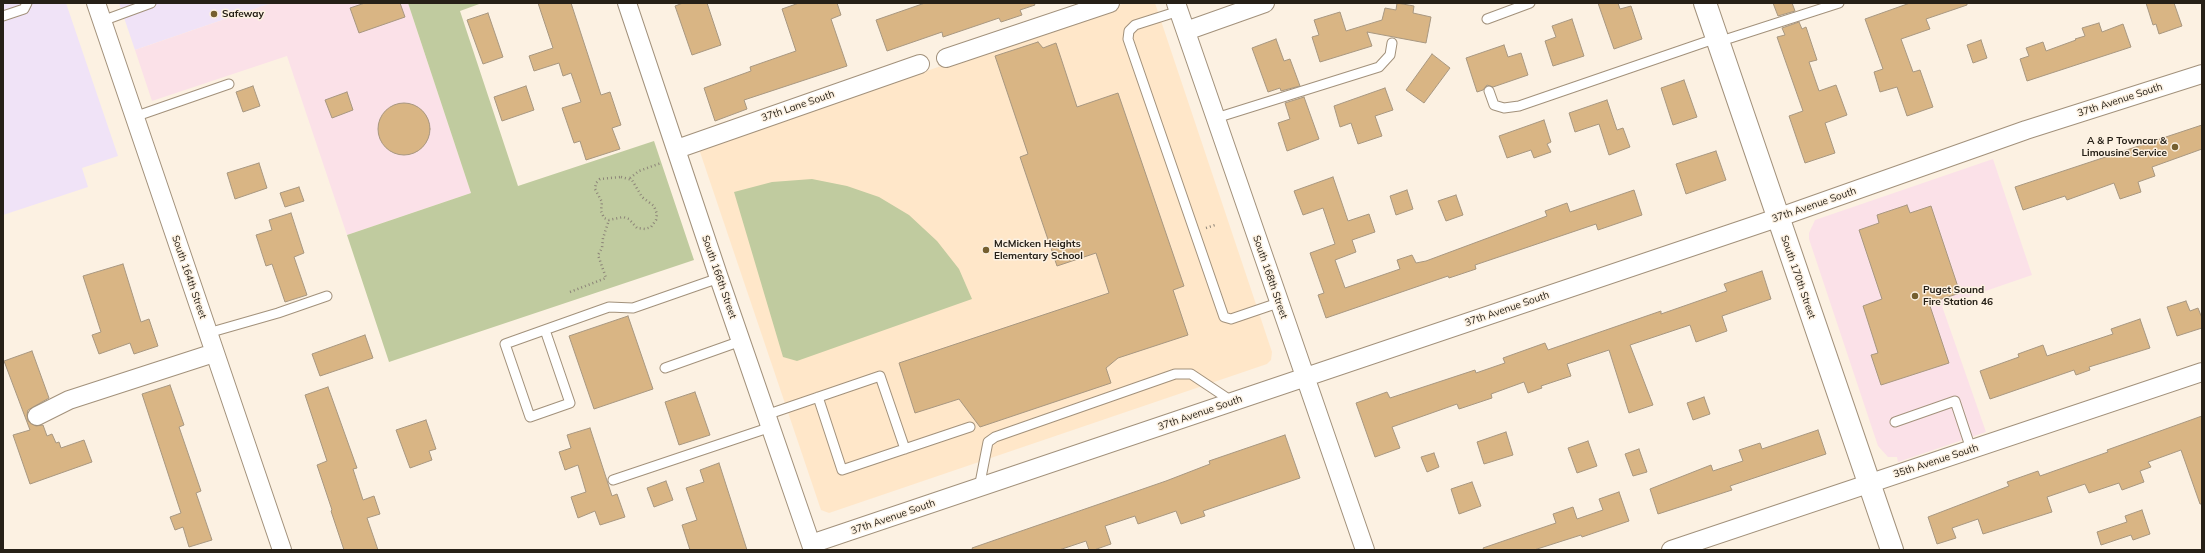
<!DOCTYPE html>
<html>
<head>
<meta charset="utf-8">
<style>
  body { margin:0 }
  #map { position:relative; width:2205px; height:553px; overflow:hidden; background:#fcf1e2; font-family:Mulish,sans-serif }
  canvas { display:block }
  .frame { position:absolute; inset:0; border:4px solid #262017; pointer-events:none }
</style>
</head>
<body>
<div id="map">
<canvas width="2205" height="553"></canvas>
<div class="frame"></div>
</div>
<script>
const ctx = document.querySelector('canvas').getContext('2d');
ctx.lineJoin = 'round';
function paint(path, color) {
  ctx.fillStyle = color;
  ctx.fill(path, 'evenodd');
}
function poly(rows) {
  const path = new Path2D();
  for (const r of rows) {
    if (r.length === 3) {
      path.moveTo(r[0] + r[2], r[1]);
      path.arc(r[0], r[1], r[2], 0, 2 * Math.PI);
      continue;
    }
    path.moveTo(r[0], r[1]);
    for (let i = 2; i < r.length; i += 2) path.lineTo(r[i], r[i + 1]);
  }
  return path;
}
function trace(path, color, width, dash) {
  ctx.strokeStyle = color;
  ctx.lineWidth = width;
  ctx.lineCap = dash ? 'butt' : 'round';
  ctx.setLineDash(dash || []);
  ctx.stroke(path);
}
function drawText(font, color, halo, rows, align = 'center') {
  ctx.font = font + ' Mulish,sans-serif';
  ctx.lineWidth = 3;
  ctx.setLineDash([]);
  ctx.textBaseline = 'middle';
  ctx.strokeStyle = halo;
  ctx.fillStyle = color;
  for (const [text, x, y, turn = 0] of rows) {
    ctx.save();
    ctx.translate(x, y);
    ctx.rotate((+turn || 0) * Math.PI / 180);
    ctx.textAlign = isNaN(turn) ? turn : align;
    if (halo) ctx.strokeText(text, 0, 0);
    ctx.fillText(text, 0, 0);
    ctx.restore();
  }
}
const commercial = poly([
  [3,3,66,3,118,156,82,168,88,187,3,215],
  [119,3,272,3,135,50]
]);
const industrial = poly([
  [272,3,408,3,471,193,347,235,287,56,152,101,135,50],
  [1993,159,2032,275,1942,306,1986,432,1898,462,1897,457,1888,457,1878,446,1809,239,1809,233,1815,220]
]);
const built = poly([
  [1125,3,1155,3,1272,352,1271,360,1267,364,829,513,821,510,699,149]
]);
const green = poly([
  [408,3,482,3,460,11,518,186,654,141,694,260,389,362,347,235,471,193],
  [812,179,847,186,879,197,909,215,937,241,959,269,972,299,797,361,783,357,734,192,772,182]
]);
const building = poly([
  [365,3,400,3,405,17,359,33,350,8,365,3],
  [538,3,571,3,601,95,610,92,621,125,612,128,620,149,586,160,580,141,574,143,562,108,581,102,571,73,563,76,559,63,534,71,529,56,553,48,538,3],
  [683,3,707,3,721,45,692,55,675,6,683,3],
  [799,3,837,3,841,15,831,19,847,66,744,100,747,109,715,121,704,88,751,71,750,67,796,51,782,9,799,3],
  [925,3,1034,3,1035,5,1020,10,1022,15,1001,22,999,18,943,37,942,32,887,51,876,20,925,3],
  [1397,3,1414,6,1413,13,1431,17,1426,43,1367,32,1372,46,1320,62,1312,37,1319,35,1314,20,1340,12,1346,31,1382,20,1385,8,1396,10,1397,3],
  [1598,3,1618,3,1620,9,1631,6,1642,39,1614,49,1598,3],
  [1773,3,1792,3,1795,11,1778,16,1773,3],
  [1910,3,1967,3,1967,5,1926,19,1930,29,1901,39,1913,72,1920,70,1933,107,1907,116,1897,87,1880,92,1874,72,1883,69,1865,19,1910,3],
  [2146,3,2174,3,2182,26,2159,34,2156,24,2153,25,2146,3],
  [488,13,503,57,483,64,467,20,488,13],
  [1572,19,1584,56,1553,66,1545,41,1556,37,1552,26,1572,19],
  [1799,22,1802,29,1806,27,1817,60,1809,62,1819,91,1836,85,1847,115,1825,123,1835,153,1805,163,1789,116,1803,111,1777,37,1785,35,1782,28,1799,22],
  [2099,23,2102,32,2123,24,2131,47,2027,81,2020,59,2029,56,2026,48,2043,42,2046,51,2076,40,2075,39,2085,36,2082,28,2099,23],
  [1276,39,1284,61,1290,59,1300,86,1281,91,1280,88,1268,92,1252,48,1276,39],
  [1981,40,1987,58,1973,63,1967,45,1981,40],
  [1038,42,1043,48,1056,43,1077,107,1118,93,1184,286,1173,290,1188,335,1118,358,1106,368,1111,383,980,427,959,399,915,413,899,363,1109,293,1096,253,1057,266,1020,157,1028,154,995,56,1038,42],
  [1504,45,1508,57,1521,53,1528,75,1493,87,1487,85,1483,90,1477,92,1466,58,1504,45],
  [1432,54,1450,68,1424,103,1406,90,1432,54],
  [1684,80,1697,117,1673,125,1661,88,1684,80],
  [253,86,260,106,243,112,236,92,253,86],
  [526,86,534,110,502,121,494,97,526,86],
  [1385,88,1393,110,1375,116,1382,136,1358,144,1351,123,1340,127,1334,106,1385,88],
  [347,92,353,110,332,118,325,100,347,92],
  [1304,97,1319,139,1287,151,1278,123,1290,119,1285,103,1304,97],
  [1607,100,1617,130,1623,128,1630,147,1609,155,1599,124,1575,132,1569,113,1607,100],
  [404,129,26],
  [1544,120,1551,142,1547,144,1551,152,1534,158,1531,150,1507,158,1499,136,1544,120],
  [2202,125,2202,149,2152,167,2155,176,2138,182,2141,192,2120,199,2114,183,2067,200,2065,196,2023,210,2015,187,2202,125],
  [1716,151,1726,180,1686,194,1676,164,1716,151],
  [259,163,267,188,235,199,227,173,259,163],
  [1333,177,1348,221,1369,214,1375,232,1352,240,1356,252,1335,260,1345,288,1400,269,1397,260,1412,255,1416,263,1426,261,1547,216,1545,211,1567,203,1570,212,1634,190,1642,215,1598,230,1596,224,1475,265,1476,269,1449,278,1448,276,1326,318,1318,295,1324,293,1310,253,1335,244,1323,208,1303,215,1294,191,1333,177],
  [299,187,304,201,285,207,280,193,299,187],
  [1407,190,1413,209,1396,215,1390,196,1407,190],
  [1456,195,1463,215,1446,221,1438,201,1456,195],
  [1907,205,1910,213,1931,206,1960,293,1929,303,1949,363,1881,385,1871,355,1878,353,1863,306,1882,299,1859,230,1879,223,1877,215,1907,205],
  [291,213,304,253,294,257,307,295,285,302,272,264,266,266,256,235,272,230,269,220,291,213],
  [123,264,141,322,149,319,158,346,134,354,130,343,99,354,92,335,101,332,83,276,123,264],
  [1762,271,1771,299,1722,316,1727,331,1696,342,1690,325,1630,345,1653,405,1629,413,1609,350,1567,364,1571,376,1541,386,1542,388,1528,393,1524,382,1491,394,1492,398,1459,409,1457,404,1392,427,1400,448,1375,457,1356,403,1387,392,1390,398,1475,370,1476,373,1505,363,1503,358,1545,343,1548,350,1661,311,1661,314,1727,291,1724,284,1762,271],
  [2186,301,2190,311,2198,308,2202,318,2202,328,2177,336,2167,307,2186,301],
  [628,316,653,389,594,409,569,336,628,316],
  [2140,319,2150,348,2089,367,2090,370,2076,375,2074,370,1990,399,1980,371,2019,357,2018,354,2043,345,2047,356,2113,334,2111,329,2140,319],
  [365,335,373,358,320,376,312,354,365,335],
  [32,351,49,398,28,410,27,415,28,421,36,426,43,425,47,436,52,434,56,443,59,442,61,448,84,440,92,462,30,484,13,435,30,430,4,361,32,351],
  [170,385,184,425,179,427,201,491,196,493,212,540,189,547,183,527,175,530,170,517,181,513,142,394,170,385],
  [328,387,357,468,353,469,363,500,374,496,380,514,367,518,378,550,344,550,331,511,332,510,317,465,327,461,305,395,328,387],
  [695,392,710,435,679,445,665,402,695,392],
  [1704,397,1710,414,1693,420,1687,403,1704,397],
  [2202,416,2202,504,2200,504,2181,450,2148,462,2151,467,2140,471,2144,482,2122,490,2119,483,2089,493,2085,484,2047,497,2052,512,1983,534,1978,519,1952,528,1956,538,1937,544,1928,517,2009,486,2007,482,2038,471,2040,476,2108,452,2107,450,2202,416],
  [426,420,436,449,429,451,432,460,410,468,396,430,426,420],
  [590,428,612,496,617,494,625,517,600,525,595,511,578,518,571,497,586,492,578,465,565,470,559,452,571,448,567,435,590,428],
  [1818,430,1826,454,1730,486,1732,490,1658,514,1650,489,1711,465,1713,471,1743,461,1739,450,1760,443,1762,449,1818,430],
  [1506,432,1513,455,1484,464,1477,442,1506,432],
  [1285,435,1300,478,1203,511,1205,516,1181,524,1176,511,1138,524,1135,516,1105,526,1111,544,1094,550,1089,550,1086,541,1059,550,973,550,972,548,1166,481,1210,464,1209,461,1285,435],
  [1588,441,1597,466,1577,473,1568,448,1588,441],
  [1639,449,1647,472,1633,476,1625,454,1639,449],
  [1434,453,1439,467,1427,472,1421,457,1434,453],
  [719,463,747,550,690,550,682,525,697,520,686,488,704,482,700,470,719,463],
  [666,481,673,500,654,507,647,488,666,481],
  [1472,482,1481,506,1459,514,1451,489,1472,482],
  [1619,492,1629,521,1582,537,1581,535,1534,550,1484,550,1483,548,1556,523,1553,514,1573,507,1577,519,1603,510,1599,499,1619,492],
  [2142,510,2150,534,2133,540,2131,535,2101,545,2097,532,2127,522,2125,516,2142,510]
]);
const path = poly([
  [621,177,632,180,642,197,654,206,657,214,656,220,651,227,645,229,637,228,629,219,623,217,609,220,604,218,601,211,602,202,595,189,596,183,600,179,621,177],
  [630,178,639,171,661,163],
  [1206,228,1215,225],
  [570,292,606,278,598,255,602,248,603,238,609,220]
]);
const lane = poly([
  [1179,11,1135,25,1129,31,1128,39,1224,317,1231,319,1278,303],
  [3,16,24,9,27,3],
  [1487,19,1530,3],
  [102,21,151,3],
  [1718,42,1839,3],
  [1489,91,1494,105,1504,108,1519,106,1717,38],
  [134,117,229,84],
  [1216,118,1379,67,1390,55,1392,43],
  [545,330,570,403,530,417,505,344,609,307,633,308,719,278],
  [208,333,278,313,327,296],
  [665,368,741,341],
  [818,397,842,470,970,427],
  [766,415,880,376,905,449],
  [1895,422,1955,401,1971,449],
  [613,480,771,427],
  [979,488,988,442,995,437,1175,374,1191,374,1233,402]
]);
const street = poly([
  [96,3,282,550],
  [627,3,719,278,813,550],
  [1176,3,1365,550],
  [1186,31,1265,3],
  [946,58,1110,3],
  [677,149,920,64],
  [37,416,69,400,214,353],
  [811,544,1777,218,2026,130,2202,74],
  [1671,550,2202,372]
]);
const secondary = poly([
  [1705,3,1892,550]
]);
const markers = [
  [214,14,4,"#755f2f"],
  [2175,147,4,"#755f2f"],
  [986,250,4,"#755f2f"],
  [1915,296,4,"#755f2f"]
];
const poiNames = [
  ["Safeway",222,14],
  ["A & P Towncar &",2167,141,"right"],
  ["Limousine Service",2167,153,"right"],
  ["McMicken Heights",994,244],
  ["Elementary School",994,256],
  ["Puget Sound",1923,290],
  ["Fire Station 46",1923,302]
];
const streetNames = [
  ["37th Avenue South",2120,100,-18],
  ["37th Lane South",798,106,-19],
  ["37th Avenue South",1814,205,-19],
  ["South 164th Street",189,277,71],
  ["South 166th Street",719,277,71],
  ["South 168th Street",1270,277,71],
  ["South 170th Street",1798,277,71],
  ["37th Avenue South",1507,309,-19],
  ["37th Avenue South",1200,413,-19],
  ["35th Avenue South",1936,461,-18],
  ["37th Avenue South",893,517,-19]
];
paint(commercial, '#f0e3f7');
paint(industrial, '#fbe1e8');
paint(built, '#ffe7c9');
paint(green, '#c0cb9f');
paint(building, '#d9b584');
trace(building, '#a89780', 1);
trace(lane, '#a2917b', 11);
trace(street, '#a2917b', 20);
trace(secondary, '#a2917b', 24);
trace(path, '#8c8478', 2.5, [1, 3]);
trace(lane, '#fff', 9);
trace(street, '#fff', 18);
trace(secondary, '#fff', 22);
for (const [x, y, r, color] of markers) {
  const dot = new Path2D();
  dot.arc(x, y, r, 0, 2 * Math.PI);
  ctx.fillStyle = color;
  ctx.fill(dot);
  trace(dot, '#fcf1e2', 1.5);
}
drawText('bold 10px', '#262017', '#fcf1e2', poiNames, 'left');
drawText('10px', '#262017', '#fcf1e2', streetNames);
</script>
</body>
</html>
